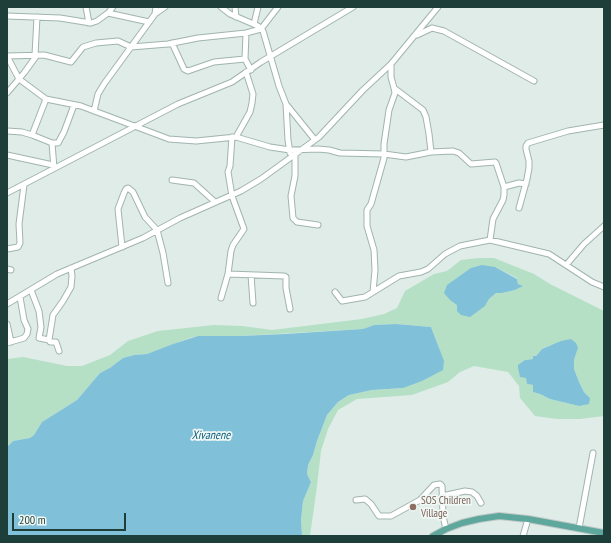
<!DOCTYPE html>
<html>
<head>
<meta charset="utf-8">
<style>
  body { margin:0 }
  #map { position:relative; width:611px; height:543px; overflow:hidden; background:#dfece8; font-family:"PT Sans Narrow",sans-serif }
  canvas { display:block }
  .frame { position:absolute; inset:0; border:8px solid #1e3e39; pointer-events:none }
  .scale { position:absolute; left:12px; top:513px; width:114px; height:18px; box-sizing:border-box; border:2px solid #1e3e39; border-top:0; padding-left:5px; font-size:12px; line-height:14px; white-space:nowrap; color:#1e3e39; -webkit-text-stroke:3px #f0f8f5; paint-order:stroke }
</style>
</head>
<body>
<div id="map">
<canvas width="611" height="543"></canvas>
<div class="frame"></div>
<div class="scale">200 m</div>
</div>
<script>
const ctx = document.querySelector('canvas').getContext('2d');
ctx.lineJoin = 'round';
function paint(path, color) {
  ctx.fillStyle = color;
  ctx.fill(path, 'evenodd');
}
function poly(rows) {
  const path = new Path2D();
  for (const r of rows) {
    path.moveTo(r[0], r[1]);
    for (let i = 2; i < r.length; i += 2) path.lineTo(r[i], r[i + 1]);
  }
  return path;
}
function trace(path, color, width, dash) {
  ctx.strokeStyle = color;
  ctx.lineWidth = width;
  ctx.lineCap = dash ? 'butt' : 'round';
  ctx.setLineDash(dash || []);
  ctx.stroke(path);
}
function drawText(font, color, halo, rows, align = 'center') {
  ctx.font = font + ' "PT Sans Narrow",sans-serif';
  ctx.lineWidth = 3.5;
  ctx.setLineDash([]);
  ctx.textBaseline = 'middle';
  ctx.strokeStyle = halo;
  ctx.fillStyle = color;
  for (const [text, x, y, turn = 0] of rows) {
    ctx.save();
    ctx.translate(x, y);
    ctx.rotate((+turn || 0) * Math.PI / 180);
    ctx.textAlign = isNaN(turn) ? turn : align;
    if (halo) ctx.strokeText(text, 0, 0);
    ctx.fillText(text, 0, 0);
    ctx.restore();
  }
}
const green = poly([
  [479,258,494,258,534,274,550,284,604,311,604,416,580,419,557,419,535,416,520,398,519,386,508,372,474,366,460,372,448,382,412,395,357,399,338,410,328,429,321,451,317,486,310,536,302,536,301,520,303,501,311,482,307,474,308,465,313,455,317,441,327,415,338,402,349,395,372,390,403,388,407,386,439,348,431,327,396,324,374,325,363,329,241,336,198,336,190,338,147,354,134,355,123,358,110,369,100,373,77,400,42,422,34,435,30,438,13,441,7,447,7,359,23,357,67,366,82,366,110,355,128,341,158,331,214,325,242,326,272,330,362,319,384,314,397,308,405,291,434,274,447,271,461,260],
  [495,267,517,278,518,284,522,286,515,290,502,293,496,293,489,299,485,306,457,311,457,305],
  [551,345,578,348,574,360,574,369,579,382,584,392,590,398,579,406,550,399,540,394,533,392,533,385,527,384,525,360,533,359,542,349]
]);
const water = poly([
  [482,265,495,267,517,279,518,284,523,286,515,290,502,293,496,293,489,299,485,306,470,317,461,315,457,311,457,305,450,300,444,293,447,285,471,268],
  [396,324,431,327,444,361,443,370,422,381,403,388,372,390,349,395,338,402,327,415,317,441,313,455,308,465,307,474,311,482,303,501,301,520,302,536,7,536,7,447,13,441,30,438,34,435,42,422,77,400,100,373,110,368,123,358,134,355,147,354,173,344,198,336,241,336,285,334,363,329,374,325],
  [571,339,576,343,578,348,574,360,574,369,579,382,584,392,590,398,589,404,579,406,550,399,540,394,533,392,533,385,527,384,526,378,520,377,518,368,518,365,525,360,533,359,533,356,536,356,542,349,561,341]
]);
const minor = poly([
  [86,7,89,23],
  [221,7,230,14,258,26,263,31,279,86,286,104,288,140,290,153],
  [235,7,236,17],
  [278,7,261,29,246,33,198,38,168,44,131,47,118,41,96,43,83,47,71,62,44,55,7,56,19,79,46,99,81,106,169,139,196,141,236,137,270,147,290,150,318,149,329,150,340,153,384,154,406,157,431,152,453,151,459,153,471,164,495,162,496,163,504,187,504,195,503,200,493,219,490,240],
  [108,13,149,22],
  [155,14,165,7],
  [7,16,60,18,91,23,97,21,108,13,113,7],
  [254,24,258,7],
  [246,33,245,59,251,70],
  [417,35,432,28,444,31,534,81],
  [172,43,184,69,188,71,214,62,245,59],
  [35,55,37,17],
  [394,88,423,110,426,117,429,134,431,152],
  [7,93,24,73,37,55],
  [286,104,315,140],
  [94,111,98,94,104,84,155,14,156,7],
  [7,131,22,132,32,135,46,99],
  [32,135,52,143,58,143,64,132,74,105],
  [236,137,250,112,252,103,253,94,246,72],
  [52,143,54,168],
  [7,155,53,165],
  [295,155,295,176,291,196,293,218,297,222,318,225],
  [172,180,194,183,215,202],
  [504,187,519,183,526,184],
  [7,193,178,104,232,82,261,62,353,7],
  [519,208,527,179,529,168,529,161,526,149,526,146,528,143,568,131,604,125],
  [122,247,118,209,124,193,126,189,128,188,133,192,145,217,157,230,163,253,168,283],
  [7,249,18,247,20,243,19,224,24,185],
  [567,264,584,244,604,226],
  [7,269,11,270],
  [228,274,284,276,286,277,286,288,290,309],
  [251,275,253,303],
  [31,290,39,311,41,327,39,338,49,340,50,342,56,342,59,351],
  [335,292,342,301,365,297,399,276,421,272,428,269,445,254,460,246,490,240,549,254,592,282,604,287],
  [373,292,375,270,374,250,367,226,367,210,371,204,384,158,384,144,389,110,395,93,394,88,391,77,391,64],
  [221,298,228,274,231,251,233,245,244,229,232,196,228,172,230,166,232,137],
  [7,304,57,274,143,238,180,218,241,191,261,179,319,137,363,90,391,64,438,7],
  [7,324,11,342],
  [49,340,53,315,63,301,71,287,72,276,71,268],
  [7,343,24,338,27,334,28,329,24,320,20,297],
  [442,496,465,491,472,492,477,496,481,503],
  [356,500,365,499,371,504,379,516,391,516,420,500,434,485,440,484,442,486,443,516,446,529],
  [579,528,593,453],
  [523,536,528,519]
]);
const major = poly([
  [433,536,446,529,462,523,479,519,499,516,528,519,604,533]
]);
const markers = [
  [413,507,4,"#8d6e63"]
];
const educationNames = [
  ["SOS Children",421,501],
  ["Village",421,514]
];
const waterNames = [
  ["Xivanene",211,436]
];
paint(green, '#b5e0c6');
paint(water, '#80c0d9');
trace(minor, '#a1b4b0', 7);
trace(major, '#c0c9c8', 8);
trace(minor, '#fff', 5);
trace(major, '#5ea79d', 6);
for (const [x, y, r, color] of markers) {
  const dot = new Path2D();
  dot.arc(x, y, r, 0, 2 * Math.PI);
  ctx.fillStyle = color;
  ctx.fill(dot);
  trace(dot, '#f0f8f5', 1.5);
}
drawText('11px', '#785e54', '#f0f8f5', educationNames, 'left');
drawText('italic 12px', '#116181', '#f0f8f5', waterNames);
</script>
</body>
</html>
